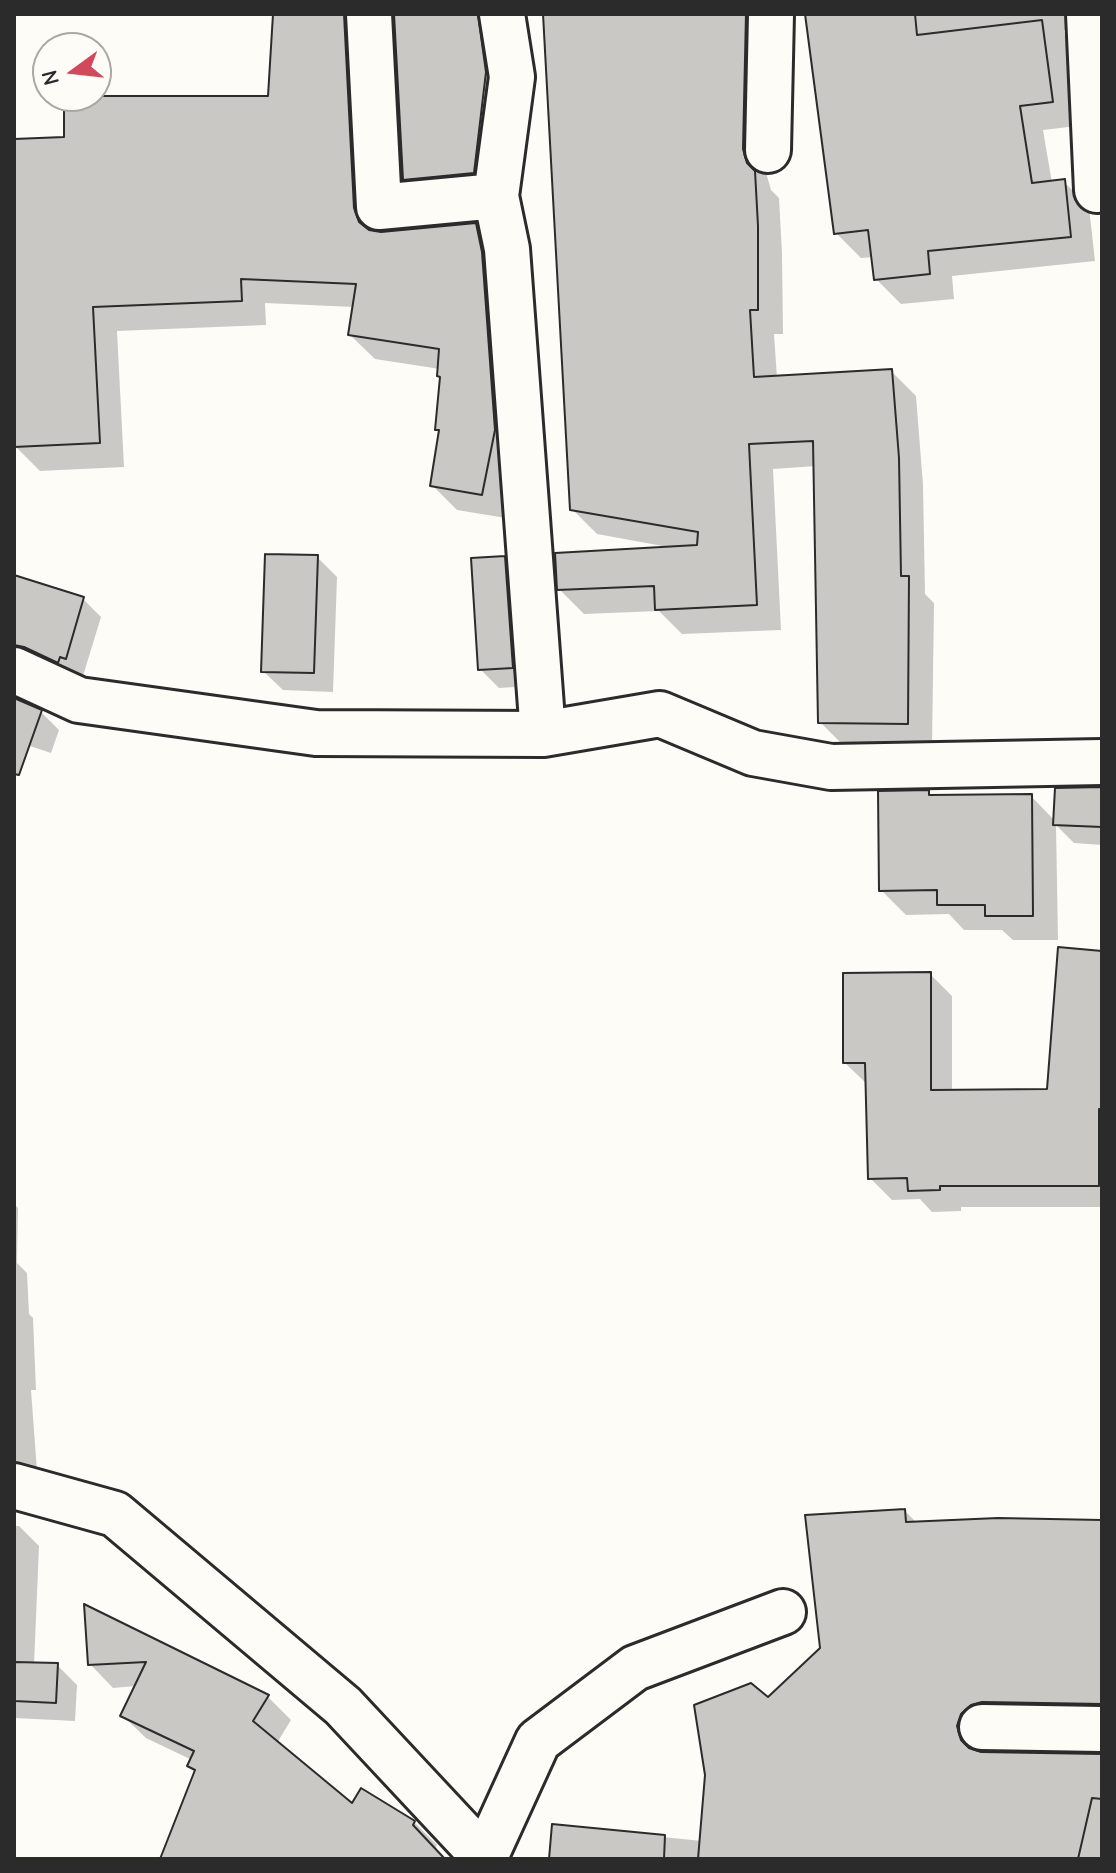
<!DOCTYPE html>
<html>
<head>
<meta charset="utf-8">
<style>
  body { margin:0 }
  #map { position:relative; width:1116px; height:1873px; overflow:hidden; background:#fdfcf7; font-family:"Comic Neue",sans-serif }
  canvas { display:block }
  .frame { position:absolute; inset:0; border:16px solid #2b2b2b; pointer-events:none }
  .north { position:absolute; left:32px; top:32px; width:80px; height:80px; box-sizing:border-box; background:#fdfcf7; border:2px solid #a9a8a5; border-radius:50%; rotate:255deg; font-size:22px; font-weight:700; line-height:32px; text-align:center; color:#2b2b2b }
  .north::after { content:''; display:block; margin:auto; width:28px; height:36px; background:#d1495b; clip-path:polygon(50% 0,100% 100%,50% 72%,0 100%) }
</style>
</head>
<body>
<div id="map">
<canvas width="1116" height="1873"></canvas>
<div class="frame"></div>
<div class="north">N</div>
</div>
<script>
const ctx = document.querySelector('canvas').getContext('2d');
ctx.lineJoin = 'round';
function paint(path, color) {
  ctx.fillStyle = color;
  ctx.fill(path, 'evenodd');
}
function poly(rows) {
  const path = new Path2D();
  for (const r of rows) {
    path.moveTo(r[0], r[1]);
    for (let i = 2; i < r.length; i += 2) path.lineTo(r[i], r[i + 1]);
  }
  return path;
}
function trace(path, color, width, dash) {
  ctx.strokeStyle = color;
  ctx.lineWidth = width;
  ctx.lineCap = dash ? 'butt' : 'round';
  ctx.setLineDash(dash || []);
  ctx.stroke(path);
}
const shadow = poly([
  [130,14,164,14,164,15,132,15],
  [275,14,359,14,368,41,378,233,475,225,500,250,506,518,457,510,432,485,440,433,437,429,441,378,440,369,375,359,350,335,354,307,265,303,266,325,117,331,124,467,40,471,15,446,14,141,66,139,270,98],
  [396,14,482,14,502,40,498,197,430,204,405,179],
  [545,14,772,14,767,176,771,190,779,198,782,253,783,334,774,334,777,378,891,371,916,396,923,485,925,594,934,603,932,748,845,747,820,722,816,466,773,469,781,630,682,634,659,611,584,614,559,589,668,547,597,534,572,509],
  [807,14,1085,14,1085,30,1064,30,1077,126,1043,130,1052,183,1064,182,1089,207,1095,261,952,276,954,299,901,304,876,279,873,257,861,258,836,233],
  [317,557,337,577,333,692,283,690,263,671],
  [504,558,523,577,531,686,499,688,480,669],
  [14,577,83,599,101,617,83,676,78,674,76,679,14,671],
  [14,700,41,712,59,730,51,753,30,746,19,776,14,774],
  [1102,789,1102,845,1074,843,1056,825,1058,940,1013,940,1002,930,964,930,949,914,906,915,881,890,928,792,932,797,1031,796,1055,821],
  [1102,953,1102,1207,961,1207,961,1211,932,1212,920,1199,892,1200,870,1178,868,1085,845,1063,930,974,952,996,952,1092,1049,1091],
  [14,1204,18,1208,17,1263,27,1273,29,1314,33,1318,36,1390,31,1390,37,1471,14,1473],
  [905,1511,917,1523,1102,1522,1102,1725,983,1736,979,1751,979,1754,1102,1756,1102,1859,551,1859,554,1826,702,1841,768,1700,822,1648],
  [14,1526,19,1526,39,1546,34,1665,57,1665,77,1685,75,1721,14,1718],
  [86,1607,268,1697,291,1720,277,1743,353,1806,414,1822,437,1845,435,1850,443,1859,163,1859,196,1773,189,1766,192,1760,146,1738,122,1715,136,1686,113,1688,90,1664]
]);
const building = poly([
  [273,14,344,14,354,208,359,222,369,230,381,232,476,223,482,252,495,430,482,495,430,486,439,430,435,430,440,377,437,376,439,349,348,335,356,284,241,279,242,301,93,307,100,443,14,447,14,139,64,137,64,96,268,96,273,14],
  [394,14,478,14,486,72,474,173,403,180,394,14],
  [543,14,746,14,743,149,747,163,755,171,758,226,758,310,750,310,754,377,892,369,899,458,901,576,909,576,908,724,818,723,813,441,749,444,757,605,655,610,654,586,557,590,555,553,697,545,698,532,570,510,543,14],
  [805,14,915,14,917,35,1042,20,1053,102,1020,106,1032,183,1065,179,1071,237,928,251,930,274,874,280,868,230,834,234,805,14],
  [265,554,318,555,314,673,261,672,265,554],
  [505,556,513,668,478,670,471,558,505,556],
  [14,575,84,597,66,659,60,657,58,663,24,647,14,645,14,575],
  [14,698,42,710,19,775,14,774,14,698],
  [1102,787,1102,827,1053,825,1055,788,1102,787],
  [929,790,929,795,1032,794,1033,916,985,916,985,905,937,905,937,890,879,891,878,791,929,790],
  [1058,947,1102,951,1102,1109,1099,1109,1099,1186,940,1186,940,1190,908,1191,907,1178,868,1179,865,1063,843,1063,843,973,931,972,931,1090,1047,1089,1058,947],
  [905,1509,906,1522,998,1518,1102,1520,1102,1704,982,1702,971,1705,961,1714,957,1726,961,1740,969,1748,981,1752,1102,1754,1102,1799,1092,1798,1078,1859,698,1859,705,1775,694,1705,751,1683,768,1697,820,1648,805,1515,905,1509],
  [84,1604,269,1695,253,1721,352,1803,361,1788,415,1821,413,1825,445,1859,160,1859,195,1770,187,1766,194,1751,120,1716,146,1662,88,1665,84,1604],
  [14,1662,58,1663,56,1703,14,1701,14,1662],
  [552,1824,665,1835,664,1859,549,1859,552,1824]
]);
const minor = poly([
  [369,14,379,207,496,196],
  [502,14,512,77,496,196,507,249,543,734],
  [1089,14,1097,190],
  [768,150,771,14],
  [14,670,79,700,316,733,543,734,660,714,753,753,831,767,1102,762],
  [14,1486,115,1514,343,1706,486,1859],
  [982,1727,1102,1729],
  [485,1857,538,1741,635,1668,783,1612]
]);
paint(shadow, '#0003');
paint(building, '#c9c8c4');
trace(building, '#2b2b2b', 2);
trace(minor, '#2b2b2b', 50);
trace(minor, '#fdfcf7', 44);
</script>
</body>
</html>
